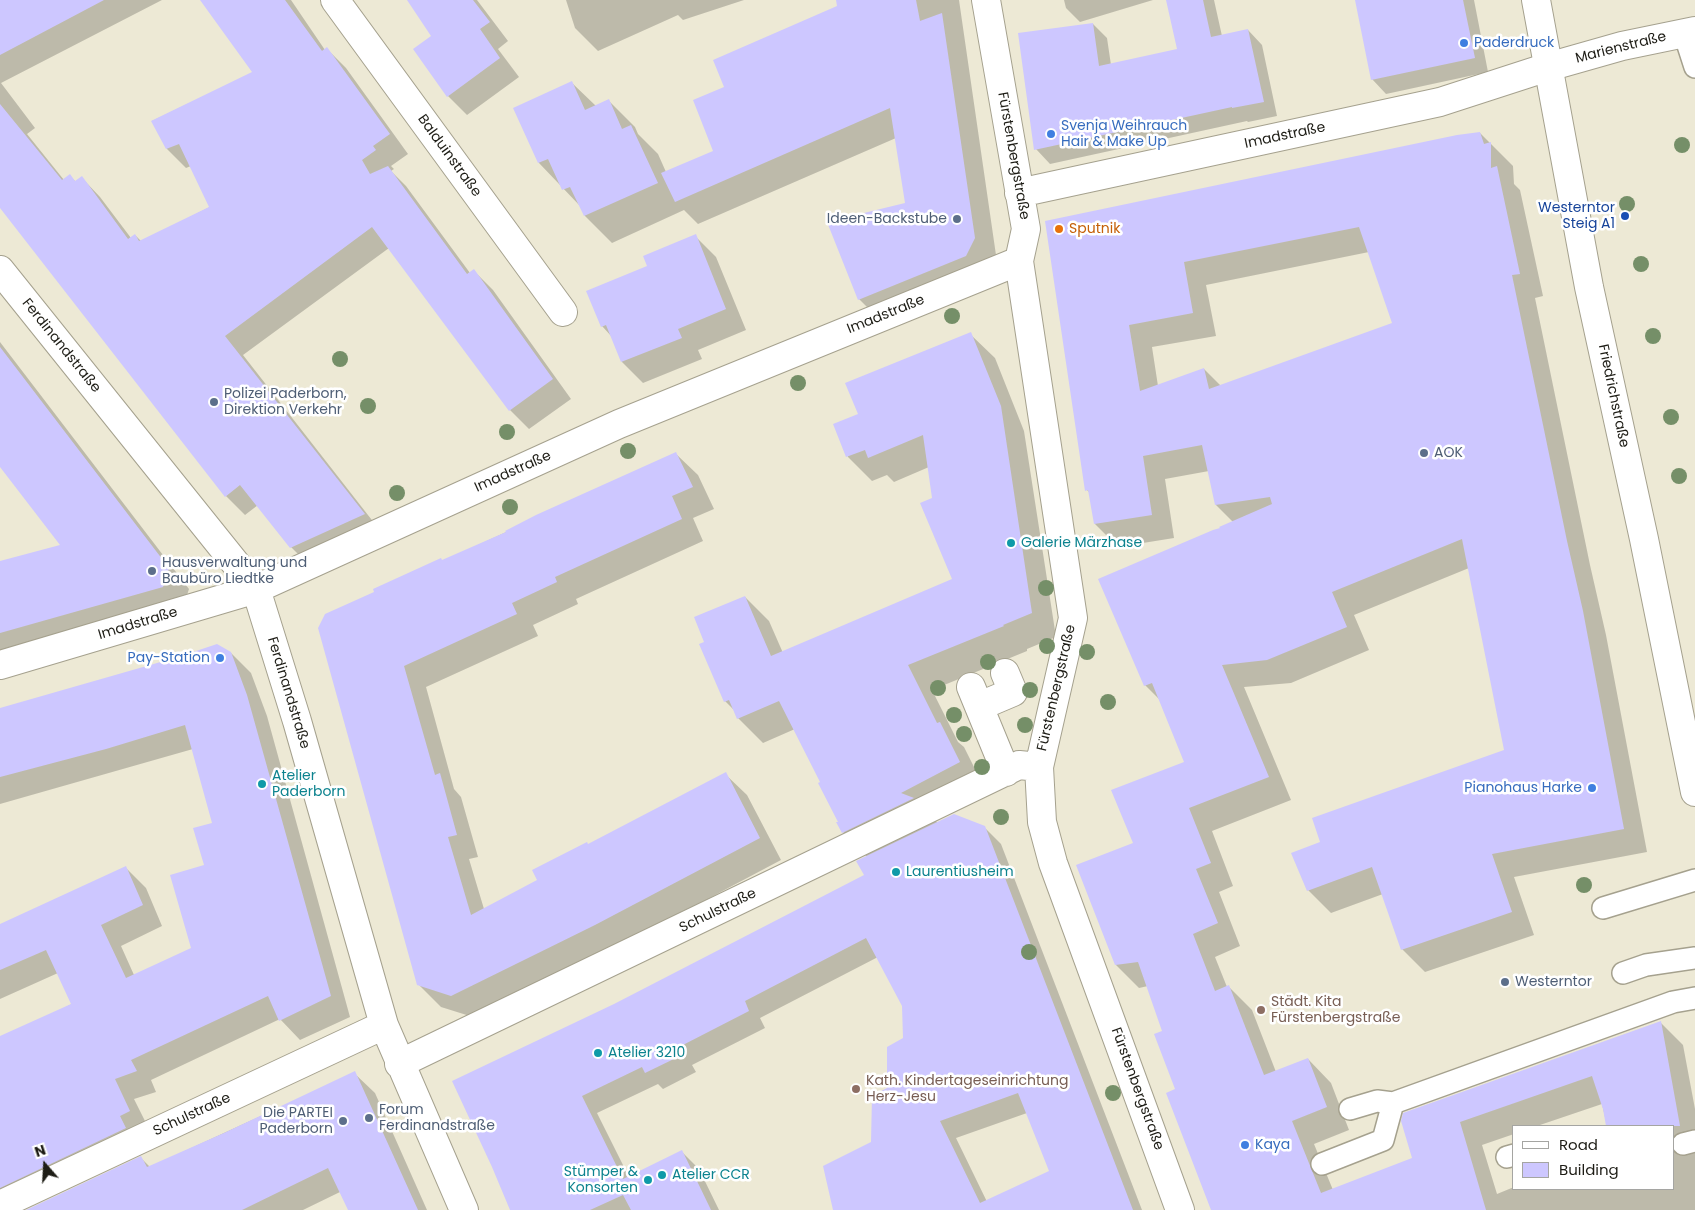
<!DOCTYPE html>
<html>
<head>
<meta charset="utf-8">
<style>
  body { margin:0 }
  #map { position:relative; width:1695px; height:1210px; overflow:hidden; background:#ede9d5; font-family:Poppins,sans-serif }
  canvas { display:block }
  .legend { position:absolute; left:1512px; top:1125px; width:162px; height:65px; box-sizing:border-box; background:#fff; border:1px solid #a5a5a2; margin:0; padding:6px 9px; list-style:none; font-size:15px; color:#1e1d16 }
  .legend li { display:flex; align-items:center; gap:10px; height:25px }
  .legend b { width:25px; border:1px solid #a5a5a2 }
  .north { position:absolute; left:20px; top:1140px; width:50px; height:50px; -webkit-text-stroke:4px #fff; paint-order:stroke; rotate:341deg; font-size:14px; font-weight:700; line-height:20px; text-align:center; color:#1e1d16 }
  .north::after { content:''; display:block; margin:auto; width:18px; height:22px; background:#1e1d16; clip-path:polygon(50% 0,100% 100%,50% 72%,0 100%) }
</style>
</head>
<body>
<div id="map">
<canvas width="1695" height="1210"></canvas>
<ul class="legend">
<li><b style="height:6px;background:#fff"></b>Road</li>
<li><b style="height:14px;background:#cdc7ff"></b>Building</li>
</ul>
<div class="north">N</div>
</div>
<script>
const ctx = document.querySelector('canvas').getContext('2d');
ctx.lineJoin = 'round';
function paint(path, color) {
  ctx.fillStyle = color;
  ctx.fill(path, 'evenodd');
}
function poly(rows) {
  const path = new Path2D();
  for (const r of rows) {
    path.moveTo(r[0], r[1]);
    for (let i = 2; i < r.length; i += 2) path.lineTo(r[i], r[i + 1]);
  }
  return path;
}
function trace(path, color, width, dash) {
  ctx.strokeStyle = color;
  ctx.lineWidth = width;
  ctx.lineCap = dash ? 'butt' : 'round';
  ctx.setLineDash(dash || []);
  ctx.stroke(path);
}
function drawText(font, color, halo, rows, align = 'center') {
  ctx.font = font + ' Poppins,sans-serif';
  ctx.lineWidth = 5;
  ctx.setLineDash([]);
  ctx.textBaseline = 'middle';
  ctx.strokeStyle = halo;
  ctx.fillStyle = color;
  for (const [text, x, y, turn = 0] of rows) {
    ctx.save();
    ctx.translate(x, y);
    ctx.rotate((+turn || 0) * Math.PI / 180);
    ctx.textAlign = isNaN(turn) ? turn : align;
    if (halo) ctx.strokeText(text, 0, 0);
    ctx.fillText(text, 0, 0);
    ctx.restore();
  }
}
const shadow = poly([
  [0,0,162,0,1,83,35,128,27,134,64,180,70,176,76,182,82,178,100,197,131,238,135,235,141,241,210,207,191,166,186,168,167,149,152,121,254,72,201,0,291,0,325,50,327,49,346,68,408,154,391,166,394,169,391,171,406,186,470,273,474,271,493,290,571,399,529,429,510,410,389,248,243,355,382,533,310,566,291,547,258,505,245,515,226,496,0,206],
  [413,0,477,0,508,41,498,49,519,77,467,115,448,96,433,37],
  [566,0,744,0,683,20,678,15,598,51,575,28],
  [837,0,959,0,997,262,882,322,859,299,906,204,896,138,698,224,684,210,612,243,585,216,581,207,539,163,515,109,572,83,596,106,608,100,635,127,638,134,658,154,666,172,715,152,726,88,838,7],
  [1064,0,1153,0,1080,22,1066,8],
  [1168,0,1214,0,1222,36,1248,30,1262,45,1277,116,1248,122,1247,121,1050,164,1036,149,1093,24,1107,38,1111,65,1178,50],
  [1356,0,1474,0,1488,72,1386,94,1372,79],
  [1480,133,1513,166,1514,184,1520,190,1543,296,1535,298,1590,565,1606,635,1647,852,1514,877,1534,935,1425,972,1402,949,1383,894,1331,913,1308,890,1322,843,1505,751,1469,568,1354,615,1369,650,1291,683,1244,687,1291,800,1212,831,1233,886,1219,892,1240,946,1215,957,1227,987,1229,987,1252,1010,1276,1072,1308,1059,1331,1083,1349,1130,1314,1144,1333,1190,1414,1159,1402,1121,1660,1022,1683,1045,1695,1109,1695,1210,1212,1210,1177,1090,1163,1032,1148,986,1139,988,1116,965,1135,844,1186,762,1160,700,1145,685,1221,529,1233,522,1216,505,1209,471,1165,479,1174,538,1118,547,1095,524,1090,493,1087,490,1046,222],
  [1369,252,1393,324,1221,386,1204,369,1158,386,1152,347,1216,336,1206,285],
  [1602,1104,1607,1126,1674,1126,1674,1189,1514,1189,1514,1187,1497,1194,1482,1145,1514,1134,1514,1126,1537,1126],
  [695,236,716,257,746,330,698,350,702,359,643,383,622,362,612,337,602,326,649,266],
  [970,334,995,358,1024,431,1056,637,1027,649,1027,651,932,690,958,742,964,747,984,787,929,815,938,823,984,827,1001,844,1142,1210,1020,1210,1051,1172,1027,1113,956,1138,991,1210,834,1210,872,1143,905,1039,903,1005,878,957,760,1018,765,1028,692,1065,696,1072,663,1089,658,1084,597,1113,629,1177,682,1152,699,1169,719,1210,513,1210,615,1005,866,875,867,857,843,832,840,822,822,782,795,729,763,743,738,718,735,711,725,701,706,642,745,597,769,621,783,653,954,580,934,499,929,467,894,482,887,475,872,481,848,457,835,425,860,415],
  [0,342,189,589,183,607,0,659,0,571,63,546,0,463],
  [676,454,698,475,714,509,693,518,703,541,576,599,578,604,533,625,538,636,426,687,454,789,461,797,478,857,469,859,484,909,539,880,588,845,725,774,747,795,781,860,617,947,473,1017,441,1007,418,984,319,628,443,561],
  [231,653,251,673,267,716,350,1017,300,1040,280,1019,151,1080,156,1092,134,1099,150,1131,0,1210,0,1038,72,1004,58,973,0,999,0,925,126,868,146,888,162,926,121,946,134,975,192,949,214,823,193,749,0,804,0,709],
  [354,1073,375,1093,427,1210,349,1210,340,1192,303,1210,29,1210,141,1158,150,1167]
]);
const building = poly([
  [0,0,104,0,0,55],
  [200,0,285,0,322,51,327,47,390,134,373,146,376,150,362,160,370,174,388,166,467,274,474,269,553,379,509,411,372,227,225,336,365,514,290,548,240,485,225,497,0,208,0,104,62,180,70,174,75,181,82,176,128,239,135,234,139,241,209,207,179,144,166,149,151,121,252,72],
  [407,0,473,0,490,22,480,29,500,58,447,97,413,49,431,36],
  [836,0,916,0,920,21,942,13,975,238,966,256,858,300,827,222,905,203,890,108,675,202,661,173,713,151,693,100,724,87,713,60,837,6],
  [1166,0,1203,0,1211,37,1248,29,1264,102,1232,108,1232,107,1034,150,1018,33,1093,23,1099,66,1177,49],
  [1355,0,1463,0,1475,58,1371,80],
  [572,81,585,110,609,99,622,129,631,125,658,183,584,216,570,187,562,190,548,159,538,163,513,108],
  [1480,132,1484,144,1491,142,1491,168,1497,166,1520,274,1512,275,1567,541,1583,611,1624,829,1492,854,1512,912,1401,950,1372,867,1307,891,1291,853,1320,842,1312,818,1504,750,1462,539,1332,592,1347,627,1267,660,1222,665,1269,777,1189,808,1211,863,1196,869,1218,923,1193,934,1215,991,1229,985,1264,1075,1308,1058,1327,1107,1292,1121,1321,1193,1412,1158,1401,1121,1403,1113,1661,1021,1680,1126,1606,1126,1603,1109,1592,1076,1460,1122,1486,1210,1211,1210,1166,1093,1175,1089,1154,1034,1162,1031,1138,962,1115,965,1076,865,1133,843,1111,790,1184,762,1152,683,1144,686,1098,579,1213,530,1220,528,1219,527,1272,504,1270,497,1215,505,1202,445,1143,456,1152,515,1094,524,1088,490,1085,491,1045,221,1457,135],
  [1359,227,1392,323,1209,389,1204,368,1140,391,1129,325,1193,313,1184,262],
  [696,234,726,309,678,329,682,338,621,362,606,325,601,327,586,291,647,266,643,256],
  [971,332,1001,406,1032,613,1003,625,1004,626,908,665,937,723,940,722,960,762,901,793,914,798,842,833,836,822,838,822,818,783,820,782,779,701,737,719,729,700,724,702,699,644,704,642,694,617,745,596,771,656,952,579,920,503,932,498,923,435,868,458,865,450,846,457,833,424,858,414,845,383],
  [0,347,169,568,163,587,0,633,0,561,60,545,0,467],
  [676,452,693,487,672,496,682,519,555,577,557,582,512,603,517,614,404,666,435,775,440,773,457,835,448,837,471,915,537,880,532,870,587,842,588,844,726,772,760,838,595,925,451,996,417,985,318,628,325,614,374,592,373,589,441,558,442,560,506,532,505,531,536,515],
  [217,644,231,652,247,695,331,996,279,1021,268,996,131,1060,137,1071,115,1079,130,1111,120,1116,126,1128,0,1188,0,1036,71,1004,46,950,0,970,0,924,126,866,143,905,101,925,126,978,191,948,170,875,204,865,193,828,212,823,185,725,106,749,0,777,0,708,178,657],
  [954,814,985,826,1133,1210,833,1210,823,1166,871,1142,872,1096,887,1088,887,1047,903,1038,902,1006,866,938,745,1001,749,1011,677,1048,680,1056,645,1073,642,1067,582,1096,623,1179,682,1150,711,1210,631,1210,623,1195,590,1210,510,1210,492,1167,452,1081,614,1004,864,875,856,861],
  [1018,1093,1049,1171,980,1203,940,1121],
  [355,1071,418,1210,348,1210,328,1168,242,1210,26,1210,141,1156,147,1167,224,1133]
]);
const service = poly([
  [1684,33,1695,67],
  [1603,908,1695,880],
  [1623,973,1646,965,1695,958],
  [1350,1109,1377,1101,1393,1103,1673,1002,1695,998],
  [1683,1144,1695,1141],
  [1507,1157,1514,1155],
  [1322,1164,1383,1140,1393,1103]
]);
const minor = poly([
  [335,0,563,312],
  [986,0,1026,229,1019,261,1073,618,1039,767,1042,822,1053,863,1180,1210],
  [1019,193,1440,102,1548,67,1622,46,1695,31],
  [0,270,256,589,297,721,384,1025,464,1210],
  [0,665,256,589,619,424,1019,261],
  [971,687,1006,772],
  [980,706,1013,692,1005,673],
  [399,1064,1019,765,1039,767],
  [0,1205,384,1025]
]);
const secondary = poly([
  [1536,0,1589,287,1644,539,1695,792]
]);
const trees = [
  [1682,145],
  [1627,204],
  [1641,264],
  [952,316],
  [1653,336],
  [340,359],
  [798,383],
  [368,406],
  [1671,417],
  [507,432],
  [628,451],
  [1679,476],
  [397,493],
  [510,507],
  [1046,588],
  [1047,646],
  [1087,652],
  [988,662],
  [938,688],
  [1030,690],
  [1108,702],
  [954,715],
  [1025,725],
  [964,734],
  [982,767],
  [1001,817],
  [1584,885],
  [1029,952],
  [1113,1093]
];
const markers = [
  [1464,43,5,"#3f7fe0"],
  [1051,134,5,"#3f7fe0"],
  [1625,216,5,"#1a4fb4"],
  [957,219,5,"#5c6f8a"],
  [1059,229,5,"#e8710a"],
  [214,402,5,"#5c6f8a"],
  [1424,453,5,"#5c6f8a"],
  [1011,543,5,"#0f9aa8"],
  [152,571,5,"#5c6f8a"],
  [220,658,5,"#3f7fe0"],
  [262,784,5,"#0f9aa8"],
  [1592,788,5,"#3f7fe0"],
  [896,872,5,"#0f9aa8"],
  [1505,982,5,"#5c6f8a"],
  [1261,1010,5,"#8d6e63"],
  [598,1053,5,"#0f9aa8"],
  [856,1089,5,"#8d6e63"],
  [369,1118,5,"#5c6f8a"],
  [343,1121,5,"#5c6f8a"],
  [1245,1145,5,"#3f7fe0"],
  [662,1175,5,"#0f9aa8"],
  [648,1180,5,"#0f9aa8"]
];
const shopNames = [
  ["Paderdruck",1474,43],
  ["Svenja Weihrauch",1061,126],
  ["Hair & Make Up",1061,142],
  ["Pay-Station",210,658,"right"],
  ["Pianohaus Harke",1582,788,"right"],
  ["Kaya",1255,1145]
];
const streetNames = [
  ["Marienstraße",1621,48,-14],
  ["Imadstraße",1285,136,-12],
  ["Balduinstraße",449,156,54],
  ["Fürstenbergstraße",1013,156,80],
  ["Imadstraße",886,315,-22],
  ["Ferdinandstraße",61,346,51],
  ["Friedrichstraße",1613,396,78],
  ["Imadstraße",513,472,-24],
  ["Imadstraße",138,624,-17],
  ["Fürstenbergstraße",1057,688,-77],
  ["Ferdinandstraße",288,693,73],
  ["Schulstraße",718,911,-26],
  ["Fürstenbergstraße",1137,1089,70],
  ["Schulstraße",192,1115,-25]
];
const transitNames = [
  ["Westerntor",1615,208],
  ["Steig A1",1615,224]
];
const serviceNames = [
  ["Ideen-Backstube",947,219,"right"],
  ["Polizei Paderborn,",224,394],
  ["Direktion Verkehr",224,410],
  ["AOK",1434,453],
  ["Hausverwaltung und",162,563],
  ["Baubüro Liedtke",162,579],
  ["Westerntor",1515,982],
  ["Forum",379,1110],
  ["Ferdinandstraße",379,1126],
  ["Die PARTEI",333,1113,"right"],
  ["Paderborn",333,1129,"right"]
];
const foodNames = [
  ["Sputnik",1069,229]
];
const cultureNames = [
  ["Galerie Märzhase",1021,543],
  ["Atelier",272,776],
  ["Paderborn",272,792],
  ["Laurentiusheim",906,872],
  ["Atelier 3210",608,1053],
  ["Stümper &",638,1172,"right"],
  ["Konsorten",638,1188,"right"],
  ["Atelier CCR",672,1175]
];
const educationNames = [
  ["Städt. Kita",1271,1002],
  ["Fürstenbergstraße",1271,1018],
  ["Kath. Kindertageseinrichtung",866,1081],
  ["Herz-Jesu",866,1097]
];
paint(shadow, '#0003');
paint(building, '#cdc7ff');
trace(service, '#a5a18e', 24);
trace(minor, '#a5a18e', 30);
trace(secondary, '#a5a18e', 30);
trace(service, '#fff', 21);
trace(minor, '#fff', 28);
trace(secondary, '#fff', 28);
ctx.fillStyle = '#758f68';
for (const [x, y] of trees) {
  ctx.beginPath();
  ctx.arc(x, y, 8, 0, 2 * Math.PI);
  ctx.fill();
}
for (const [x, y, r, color] of markers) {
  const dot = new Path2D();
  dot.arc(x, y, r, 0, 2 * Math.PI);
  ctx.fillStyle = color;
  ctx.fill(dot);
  trace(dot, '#fff', 2);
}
drawText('14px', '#366cbe', '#fff', shopNames, 'left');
drawText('14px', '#1e1d16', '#fff', streetNames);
drawText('14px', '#164399', '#fff', transitNames, 'right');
drawText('14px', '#4e5e75', '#fff', serviceNames, 'left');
drawText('14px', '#c56008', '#fff', foodNames, 'left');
drawText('14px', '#0d838f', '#fff', cultureNames, 'left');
drawText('14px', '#785e54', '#fff', educationNames, 'left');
</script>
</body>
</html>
